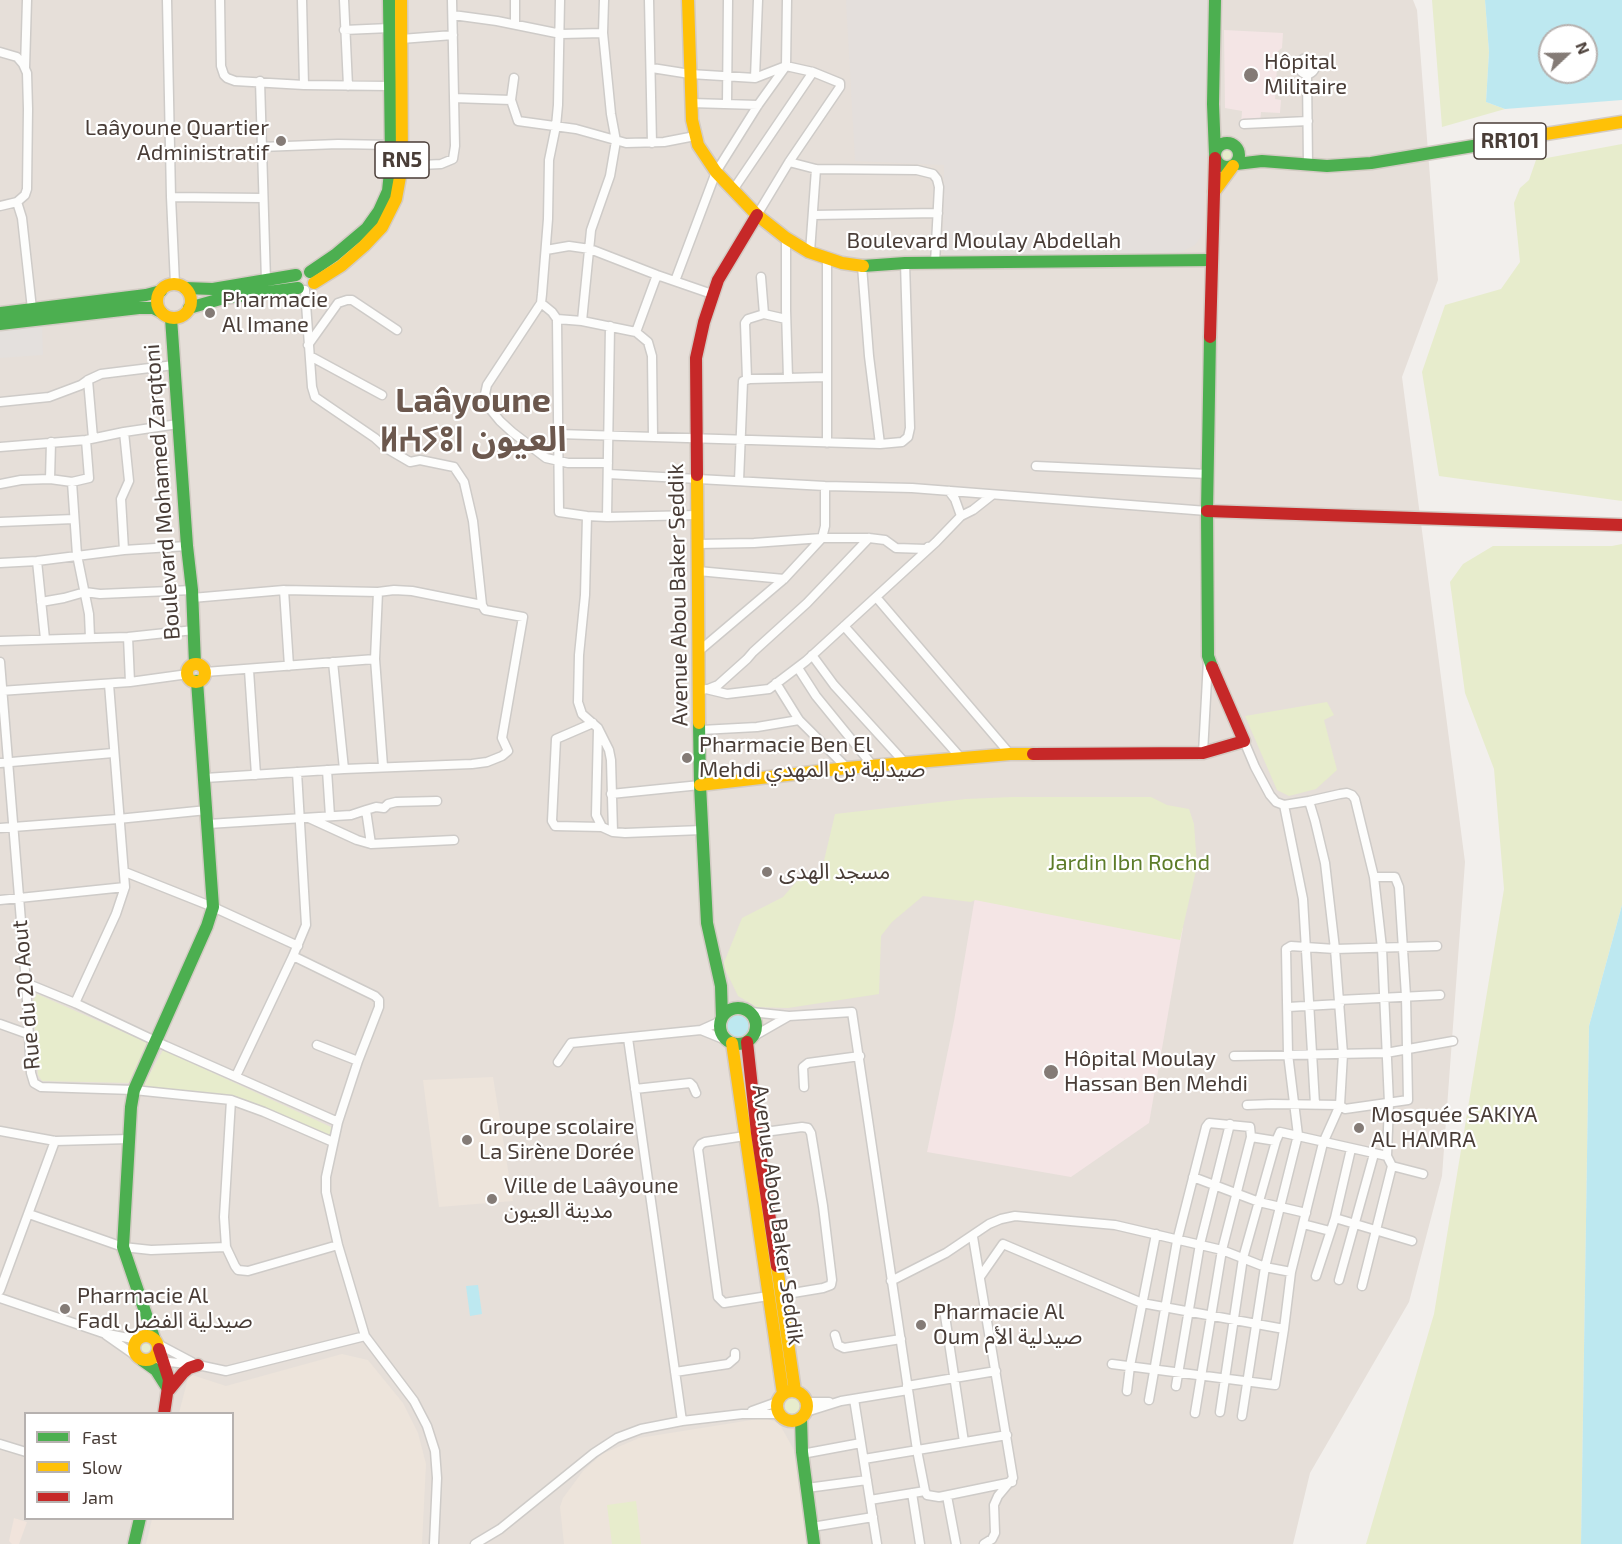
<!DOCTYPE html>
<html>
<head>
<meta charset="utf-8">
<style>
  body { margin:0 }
  #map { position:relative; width:1622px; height:1544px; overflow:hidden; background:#f2efec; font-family:"Exo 2",sans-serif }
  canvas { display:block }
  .legend { position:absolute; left:24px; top:1412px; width:210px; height:108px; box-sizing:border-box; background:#fff; border:2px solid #b6b1af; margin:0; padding:8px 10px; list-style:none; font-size:18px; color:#493d37 }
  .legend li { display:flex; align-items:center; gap:12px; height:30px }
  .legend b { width:30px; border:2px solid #b6b1af }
  .north { position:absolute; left:1538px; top:24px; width:60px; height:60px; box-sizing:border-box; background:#fff; border:2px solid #b6b1af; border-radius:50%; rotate:68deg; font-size:16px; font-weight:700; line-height:24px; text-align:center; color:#493d37 }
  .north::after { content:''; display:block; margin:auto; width:21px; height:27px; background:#847b76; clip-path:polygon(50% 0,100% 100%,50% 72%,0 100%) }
</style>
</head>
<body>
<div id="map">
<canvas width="1622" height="1544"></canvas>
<ul class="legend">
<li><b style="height:8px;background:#4caf50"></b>Fast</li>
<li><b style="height:8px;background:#ffc107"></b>Slow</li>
<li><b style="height:8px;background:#c62828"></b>Jam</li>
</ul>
<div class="north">N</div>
</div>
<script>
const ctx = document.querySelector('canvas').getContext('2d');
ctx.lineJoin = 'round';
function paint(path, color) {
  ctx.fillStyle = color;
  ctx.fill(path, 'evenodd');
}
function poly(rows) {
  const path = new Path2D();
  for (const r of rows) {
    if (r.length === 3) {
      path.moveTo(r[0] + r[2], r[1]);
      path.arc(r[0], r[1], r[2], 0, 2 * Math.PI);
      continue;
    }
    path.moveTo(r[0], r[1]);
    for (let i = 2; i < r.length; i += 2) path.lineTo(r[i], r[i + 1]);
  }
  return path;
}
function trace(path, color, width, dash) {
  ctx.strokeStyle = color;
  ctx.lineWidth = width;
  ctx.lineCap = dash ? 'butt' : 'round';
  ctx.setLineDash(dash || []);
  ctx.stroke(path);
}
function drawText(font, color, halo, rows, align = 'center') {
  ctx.font = font + ' "Exo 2","Noto Sans Arabic","Noto Sans Tifinagh",sans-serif';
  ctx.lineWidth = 4.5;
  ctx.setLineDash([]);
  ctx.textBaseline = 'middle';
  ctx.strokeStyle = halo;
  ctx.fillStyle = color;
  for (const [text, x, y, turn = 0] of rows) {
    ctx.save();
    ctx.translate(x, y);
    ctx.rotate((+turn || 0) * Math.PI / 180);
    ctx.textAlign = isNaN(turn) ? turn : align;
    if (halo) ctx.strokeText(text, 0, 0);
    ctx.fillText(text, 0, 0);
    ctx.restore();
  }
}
const residential = poly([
  [0,0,1413,0,1417,10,1438,280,1402,377,1465,862,1442,1176,1409,1302,1310,1473,1293,1544,0,1544],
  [26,1414,232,1414,232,1518,26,1518]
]);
const commercial = poly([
  [14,1518,27,1522,19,1544,12,1544,9,1541]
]);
const industrial = poly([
  [846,0,1210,0,1204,213,1203,234,1195,245,1181,252,952,257,943,253,944,165,855,161]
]);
const education = poly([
  [493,1077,513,1201,439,1207,423,1080],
  [342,1354,368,1360,403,1403,418,1433,426,1464,422,1544,146,1544,152,1519,232,1518,232,1414,179,1413,189,1374,226,1386],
  [764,1418,779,1423,794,1450,807,1544,564,1544,560,1507,563,1498,583,1471,602,1454,639,1438]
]);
const medical = poly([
  [1224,30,1283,33,1282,48,1278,51,1275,99,1281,100,1280,113,1261,112,1260,123,1241,124,1242,111,1225,108],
  [976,891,1183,928,1149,1123,1071,1177,927,1152,954,1021]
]);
const green = poly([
  [1432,0,1485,0,1489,52,1486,102,1505,109,1442,127],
  [1622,144,1622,501,1439,476,1422,372,1445,305,1501,289,1520,262,1514,203,1520,188,1529,180,1536,160],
  [1229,155,7],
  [1622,544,1622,905,1589,1026,1581,1544,1366,1544,1434,1314,1504,889,1494,769,1465,693,1450,582,1463,564,1493,546,1612,546],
  [1327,702,1334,715,1324,720,1337,770,1316,789,1289,796,1277,790,1245,716],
  [1012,797,1151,797,1167,805,1189,809,1194,824,1197,866,1180,940,975,900,971,902,923,896,892,922,881,936,879,994,788,1008,757,1007,738,996,723,965,742,918,783,897,796,882,822,869,835,814,966,799],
  [37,994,148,1043,131,1083,42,1081,38,1075,33,1001],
  [163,1050,331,1127,334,1131,329,1136,324,1136,234,1096,151,1092,146,1090,143,1086],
  [146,1348,9],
  [794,1406,9],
  [636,1501,641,1544,612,1544,607,1505]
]);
const parking = poly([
  [42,325,43,355,0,358,0,330]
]);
const water = poly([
  [1485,0,1622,0,1622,100,1505,109,1486,102,1489,52],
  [1550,36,1586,36,1586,72,1550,72],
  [1622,905,1622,1544,1581,1544,1589,1026],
  [738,1025,13],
  [478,1285,482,1314,470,1316,466,1286]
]);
const street = poly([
  [167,0,171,197,175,284],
  [220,0,221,66,224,75,227,78,235,81,304,85,390,86],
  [302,0,304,85],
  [344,0,348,86],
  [515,0,515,24],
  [560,0,558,105,556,126,549,160,548,219,542,294,541,303,487,385,485,394,491,410,500,421,512,432,546,458,568,463,608,463],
  [604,0,603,33,611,114,616,141,610,176,591,230,582,321,636,332,648,342,652,356,653,436],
  [649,0,652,143],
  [453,15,497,21,561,34,603,33],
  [344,30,390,28],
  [401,39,453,35],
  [0,52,17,57,23,64,27,73,28,109,27,189,25,195,17,202,0,206],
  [1307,66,8],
  [25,68,27,0],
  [652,68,690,74,755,78,786,66,813,72,840,83,840,87,789,162,757,215],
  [1307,75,1308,165],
  [514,78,511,100,518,121,576,129,626,143,664,142,695,136],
  [755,78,758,0],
  [260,81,266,281],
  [454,98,511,100],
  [691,103,758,105],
  [727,104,728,0],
  [1244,124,1308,121],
  [261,147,338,144,391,145],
  [789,162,816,169,917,170,933,174,937,179,939,187,935,263],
  [402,166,441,164,453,159,455,146,452,0],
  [733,190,813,72],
  [171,197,262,198],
  [17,202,22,218,32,309],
  [813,215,938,213],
  [786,238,786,310,788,378],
  [546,250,569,246,590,249,657,275,712,294],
  [810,252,816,169],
  [827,259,827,443],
  [675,281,716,172,758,105,786,66,787,0],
  [541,303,552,312,557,319,559,512,587,516,607,517,697,515],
  [764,314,786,319],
  [557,319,582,321],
  [636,332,657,275],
  [308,345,338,303,347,300,352,300,397,330],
  [310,356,382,395],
  [747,379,745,323,748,319,764,314,761,277],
  [88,380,93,438],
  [0,402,49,397,81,385,88,380,101,374,174,365],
  [124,432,129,481,121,499,124,550],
  [558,434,880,444,869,356,862,266],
  [51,442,50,479,72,482,89,478,86,440],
  [880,444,902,442,908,437,910,428,905,263],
  [0,447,86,440,124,432,178,424],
  [1036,466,1208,474],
  [608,474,825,486,912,488,1207,511],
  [739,481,743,381,750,379,826,377],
  [72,482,77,555,89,614,90,637],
  [0,484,21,480,50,479],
  [949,491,955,499,961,516],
  [587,516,585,595,579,655,578,702,582,714,598,728,609,750,611,760,613,832],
  [607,517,610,326],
  [0,522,74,519],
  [698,544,754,543,822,538,869,538,885,540,896,548,926,549,928,547],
  [37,561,45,639],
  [0,563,37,561,124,550,187,546],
  [698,571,784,579],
  [284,590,289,666],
  [378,592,375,659,383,766],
  [876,597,1010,754],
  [192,598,284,590,378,592,394,590,412,591,482,605,473,521,464,482,454,467,420,460,410,462,386,448,375,438,315,397,312,387,305,290],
  [41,602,64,598,85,592,100,594,192,590],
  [844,626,960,757],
  [128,637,130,682],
  [0,641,128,637,194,630],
  [699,651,784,579,822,538,825,526,825,486],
  [812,655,834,685,905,763],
  [0,662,26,983,31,1073,34,1083,41,1087,134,1090,231,1100,264,1112,333,1142],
  [333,662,344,769],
  [798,668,816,696,873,766],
  [249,670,256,775],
  [205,672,375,659],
  [776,683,799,720,847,768],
  [708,689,718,685,747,659,753,652,807,603,869,538],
  [0,691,130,682,188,674],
  [700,691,706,689,727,694,769,689,806,661,936,542,961,516,973,510,992,495],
  [593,723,556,739,552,821,555,826,602,827],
  [598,729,596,815,602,827,613,832,625,833,702,830],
  [701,730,757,727,799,720],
  [1203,753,1208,660],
  [0,763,113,753],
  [327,770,330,816],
  [205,778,344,769,472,764,487,762,502,756,508,751,502,738,523,617,485,610,482,605],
  [611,794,700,785],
  [1309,801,1340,794,1347,793,1352,795,1355,799,1374,877,1382,948,1389,1103,1387,1156],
  [1284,805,1303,899,1315,1104],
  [366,810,376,807,384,808,388,804,396,802,437,801],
  [309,818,357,840,371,844,454,840],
  [208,824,351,815,366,810,371,844],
  [0,828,118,819,207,810],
  [125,872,213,907,298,946],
  [0,900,125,887],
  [293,956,375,996,379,1000,379,1007,358,1061,338,1122,326,1177,326,1192,338,1245,365,1336,414,1401,427,1426,435,1451,437,1478,434,1544],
  [26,983,75,1003,166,1046,338,1122],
  [1339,1000,1440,995],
  [75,1003,116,914,125,887,109,684],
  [1288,1007,1340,1004],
  [751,1012,789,1016,754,1036],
  [789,1016,852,1012,917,1450,925,1491,927,1495,939,1497,1012,1482],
  [721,1021,701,1030,728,1041],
  [0,1024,28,1034],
  [628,1038,682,1421],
  [317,1045,358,1061],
  [1234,1056,1386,1053,1453,1041],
  [558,1062,571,1043,701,1030],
  [236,1076,293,956,306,925,297,772],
  [804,1087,803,1067,808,1063,860,1056],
  [635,1089,690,1083,693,1086,696,1093],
  [231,1100,224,1217,226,1247,235,1266,238,1270,248,1271,338,1245],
  [1247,1105,1272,1104,1340,1105,1345,1109,1408,1100,1406,996,1399,887,1395,877,1374,877],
  [0,1131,55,1141,130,1139],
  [757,1133,802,1127,808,1128,811,1133,823,1206,832,1280,831,1285,823,1288,781,1295],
  [745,1136,705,1142,701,1144,698,1149,718,1297,724,1303,768,1296],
  [1193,1177,1259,1202,1306,1213],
  [29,1214,123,1247,151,1250,226,1247],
  [1335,1218,1412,1241],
  [1303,1224,1330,1231],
  [973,1237,1013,1478,998,1496,994,1505,995,1533,992,1539,984,1544],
  [1316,1276,1335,1218,1351,1149],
  [980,1277,1003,1244,1142,1303,1284,1329],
  [1339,1280,1374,1154],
  [891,1281,946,1253,989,1224,1001,1219,1015,1216,1115,1225,1222,1250,1265,1267,1291,1272],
  [1362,1286,1392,1166],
  [0,1290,55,1141],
  [0,1298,103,1333,138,1340],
  [944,1309,964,1442],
  [106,1335,136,1356],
  [835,1335,838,1345,844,1348,901,1339],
  [158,1344,192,1362],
  [149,1360,198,1365,226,1371,365,1336],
  [1112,1364,1275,1385,1284,1329,1291,1272,1323,1143,1340,1105,1343,1054,1335,949,1325,863,1315,821,1309,801,1284,805,1276,802,1270,795,1255,767,1244,741],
  [675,1372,728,1364,735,1358,735,1353],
  [907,1386,996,1371],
  [1176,1386,1200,1244,1230,1124],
  [1127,1391,1130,1366,1156,1234],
  [854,1399,877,1544],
  [1149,1400,1177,1241,1206,1127,1209,1123,1250,1127,1251,1137,1276,1141,1280,1132,1387,1156,1392,1166,1423,1174],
  [806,1402,829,1402],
  [752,1411,777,1402],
  [806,1412,841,1401,908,1390],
  [1220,1412,1243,1258,1276,1141],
  [1195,1413,1222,1250,1251,1137],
  [1242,1416,1265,1267,1298,1135,1288,1054,1286,949,1291,946,1335,949,1437,946],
  [0,1444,26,1452],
  [802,1454,861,1443],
  [864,1459,1007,1435],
  [807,1488,867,1480],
  [912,1493,920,1544],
  [947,1496,956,1544],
  [870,1500,925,1491],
  [812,1527,873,1517],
  [475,1544,500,1529,594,1453,617,1438,641,1429,682,1421,742,1414,779,1414]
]);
const fast = poly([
  [1215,0,1213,104,1215,154],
  [1227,155,12],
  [1236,164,1262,161,1327,166,1371,163,1533,136],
  [863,266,905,263,1211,260],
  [310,272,335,255,367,228,379,211,388,191,391,162,389,0],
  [185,288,213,289,296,275],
  [189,308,224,298,298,288],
  [0,313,146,295,161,291],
  [171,318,187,546,192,590,195,664],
  [0,324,139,308,153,308,161,312],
  [1210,337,1207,511,1208,656,1212,667],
  [699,723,700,785,707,923,721,986,722,1018],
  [738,1026,18],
  [154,1338,123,1247,131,1107,134,1090,207,926,213,907,197,681],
  [142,1360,156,1370,168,1389],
  [801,1418,802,1452,814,1544],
  [134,1544,140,1518]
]);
const slow = poly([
  [688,0,692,120,698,145,716,172,757,215,786,238,809,252,842,263,863,266],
  [1533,136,1622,122],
  [1214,192,1233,166],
  [314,283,341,266,364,246,382,227,396,199,402,166,401,0],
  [174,301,17],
  [697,475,699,723],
  [196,673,9],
  [700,785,847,768,1010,754,1033,754],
  [732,1043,783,1394],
  [777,1266,795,1391],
  [146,1348,12],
  [792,1406,15]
]);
const jam = poly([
  [1210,337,1215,158],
  [697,475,696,358,704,322,718,280,757,215],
  [1207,511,1622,525],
  [1033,754,1203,753,1244,741,1212,667],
  [747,1042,757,1133,777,1266],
  [159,1349,169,1380,164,1414],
  [169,1390,183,1373,189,1368,198,1365]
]);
const markers = [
  [1251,75,8,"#847b76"],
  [281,141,6,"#847b76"],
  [210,313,6,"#847b76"],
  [687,758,6,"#847b76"],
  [767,872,6,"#847b76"],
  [1051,1072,8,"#847b76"],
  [1359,1128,6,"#847b76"],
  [467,1140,6,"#847b76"],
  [492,1199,6,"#847b76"],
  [65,1309,6,"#847b76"],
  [921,1325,6,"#847b76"]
];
const shields = [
  [1510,141,72],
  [402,160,54]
];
const shieldNames = [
  ["RR101",1510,141],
  ["RN5",402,160]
];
const poiNames = [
  ["Hôpital",1264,62],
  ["Militaire",1264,87],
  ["Laâyoune Quartier",269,128,"right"],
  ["Administratif",269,153,"right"],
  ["Pharmacie",222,300],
  ["Al Imane",222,325],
  ["Pharmacie Ben El",699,745],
  ["Mehdi صيدلية بن المهدي",699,770],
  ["مسجد الهدى",779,872],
  ["Hôpital Moulay",1064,1059],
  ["Hassan Ben Mehdi",1064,1084],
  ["Mosquée SAKIYA",1371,1115],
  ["AL HAMRA",1371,1140],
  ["Groupe scolaire",479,1127],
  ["La Sirène Dorée",479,1152],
  ["Ville de Laâyoune",504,1186],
  ["مدينة العيون",504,1211],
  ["Pharmacie Al",77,1296],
  ["Fadl صيدلية الفضل",77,1321],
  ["Pharmacie Al",933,1312],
  ["Oum صيدلية الأم",933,1337]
];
const streetNames = [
  ["Boulevard Moulay Abdellah",984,241],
  ["Boulevard Mohamed Zarqtoni",162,492,-94],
  ["Avenue Abou Baker Seddik",678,595,-91],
  ["Rue du 20 Aout",26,995,-95],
  ["Avenue Abou Baker Seddik",778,1215,82]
];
const parkNames = [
  ["Jardin Ibn Rochd",1129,863]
];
const townNames = [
  ["Laâyoune",473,401],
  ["ⵍⵄⵢⵓⵏ العيون",473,440]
];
paint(residential, '#e6dfd9');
paint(commercial, '#f1e4dc');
paint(industrial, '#e4dfdc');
paint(education, '#ede4db');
paint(medical, '#f4e5e5');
paint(green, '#e7eccc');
paint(parking, '#e4e0dd');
paint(water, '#bde8f0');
trace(street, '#cecbc8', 11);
trace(fast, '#d3cbc4', 15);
trace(slow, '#d3cbc4', 15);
trace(jam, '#d3cbc4', 15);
trace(street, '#fdfdfc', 8);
trace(fast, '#4caf50', 12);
trace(slow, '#ffc107', 12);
trace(jam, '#c62828', 12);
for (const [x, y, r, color] of markers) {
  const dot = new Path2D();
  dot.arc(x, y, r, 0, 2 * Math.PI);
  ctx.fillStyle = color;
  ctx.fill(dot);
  trace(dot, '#fff', 2);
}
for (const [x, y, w] of shields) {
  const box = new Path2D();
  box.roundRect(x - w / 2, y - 18, w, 36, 4.5);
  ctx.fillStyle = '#fff';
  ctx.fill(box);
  trace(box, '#493d37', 1.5);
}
drawText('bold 21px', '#493d37', null, shieldNames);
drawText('22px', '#493d37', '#fff', poiNames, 'left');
drawText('22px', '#493d37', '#fff', streetNames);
drawText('22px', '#5d7c29', '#fff', parkNames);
drawText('bold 34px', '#6c584e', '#fff', townNames);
</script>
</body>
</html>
